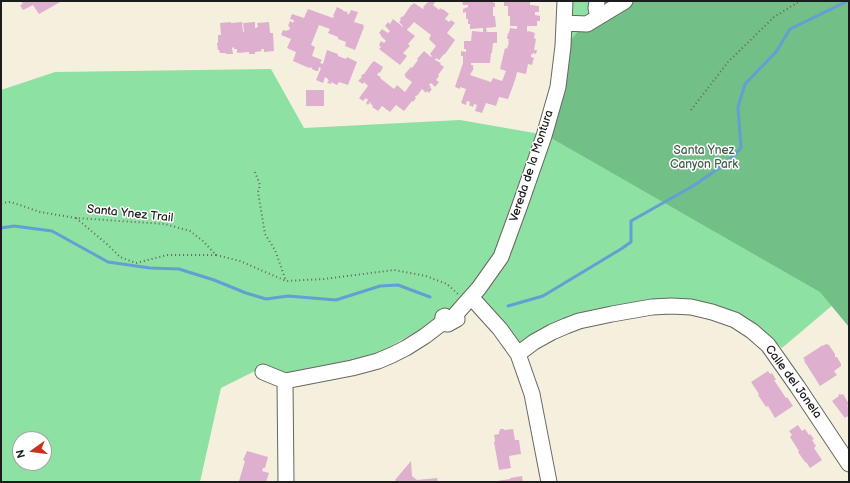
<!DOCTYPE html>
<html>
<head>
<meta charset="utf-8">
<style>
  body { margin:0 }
  #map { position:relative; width:850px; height:483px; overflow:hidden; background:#f5f0de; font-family:"Balsamiq Sans",sans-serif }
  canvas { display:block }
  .frame { position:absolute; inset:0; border:2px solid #1c1c1c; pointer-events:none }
  .north { position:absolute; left:12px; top:431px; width:40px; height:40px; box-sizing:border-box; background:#fff; border:1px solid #a4a4a4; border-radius:50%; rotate:256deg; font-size:11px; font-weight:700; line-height:16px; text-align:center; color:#1c1c1c }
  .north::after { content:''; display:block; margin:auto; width:14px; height:18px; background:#c8321e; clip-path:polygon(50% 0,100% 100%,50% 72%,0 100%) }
</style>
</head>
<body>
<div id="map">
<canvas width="850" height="483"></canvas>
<div class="frame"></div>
<div class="north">N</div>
</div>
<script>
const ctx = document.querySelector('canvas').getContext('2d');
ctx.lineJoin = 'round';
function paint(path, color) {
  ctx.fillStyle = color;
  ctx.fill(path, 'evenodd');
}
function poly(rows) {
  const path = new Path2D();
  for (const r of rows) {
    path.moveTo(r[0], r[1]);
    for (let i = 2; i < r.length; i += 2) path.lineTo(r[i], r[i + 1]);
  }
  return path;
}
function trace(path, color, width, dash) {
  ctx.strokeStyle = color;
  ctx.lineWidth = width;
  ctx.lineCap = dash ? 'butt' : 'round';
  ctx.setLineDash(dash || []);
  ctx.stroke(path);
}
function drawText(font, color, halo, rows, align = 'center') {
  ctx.font = font + ' "Balsamiq Sans",sans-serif';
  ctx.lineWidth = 3;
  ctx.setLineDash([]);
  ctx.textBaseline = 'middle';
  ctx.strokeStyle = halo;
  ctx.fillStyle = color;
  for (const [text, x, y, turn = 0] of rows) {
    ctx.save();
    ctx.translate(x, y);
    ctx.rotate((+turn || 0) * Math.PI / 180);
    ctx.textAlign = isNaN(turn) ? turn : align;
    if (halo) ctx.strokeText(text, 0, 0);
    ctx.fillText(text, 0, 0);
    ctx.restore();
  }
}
const green = poly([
  [569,1,607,1,568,45],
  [849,1,841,298,782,348,773,340,735,323,671,309,580,324,518,357,469,302,352,368,284,378,263,367,221,388,200,482,1,482,1,90,55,72,271,69,304,128,460,120,546,135],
  [20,439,44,439,44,463,20,463]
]);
const forest = poly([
  [606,1,849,1,849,327,820,292,546,135,566,45]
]);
const stream = poly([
  [1,228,14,226,52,231,108,262,150,268,179,269,214,280,246,293,266,299,288,296,336,300,380,286,398,285,430,297],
  [508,306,543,296,621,249,631,242,631,221,693,186,725,164,741,148,738,107,745,84,776,52,790,29,848,1]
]);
const building = poly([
  [21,1,62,1,39,14,33,5,23,10,20,5,23,4],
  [429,1,434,1,435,2,433,5,439,10,440,8,443,10,443,9,449,14,445,19,449,22,451,20,455,23,447,33,455,40,445,54,444,54,440,59,439,60,436,58,435,60,441,63,440,64,444,67,438,75,439,76,436,80,439,82,435,87,431,83,429,85,431,87,430,88,432,89,429,93,427,91,426,93,422,89,417,96,416,95,415,97,416,98,413,102,412,101,404,111,396,105,390,112,382,106,378,111,372,107,373,106,370,103,371,102,370,102,368,105,366,103,368,100,366,98,363,101,359,98,368,86,364,82,363,84,358,81,362,77,361,76,363,74,364,74,371,64,374,61,383,67,380,73,379,72,377,75,381,77,380,78,394,89,397,85,405,92,412,82,405,77,406,76,404,75,411,67,412,68,418,60,417,59,424,51,431,57,432,56,430,54,436,46,429,39,431,35,414,22,409,28,408,28,407,30,415,36,408,44,410,46,403,53,407,56,400,65,379,49,381,47,379,45,381,41,384,43,386,41,381,36,381,35,379,33,382,29,388,33,390,31,385,26,388,22,390,24,393,19,403,27,403,26,399,22,401,20,400,19,402,16,403,17,411,5,412,5,414,3,423,9,424,8,423,7],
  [462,1,493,1,494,3,495,3,495,7,493,7,493,16,495,16,496,27,486,28,487,32,497,32,497,43,493,43,492,53,491,53,490,63,471,63,471,65,473,65,473,68,474,68,470,75,491,82,493,78,502,81,506,71,500,69,505,48,507,49,509,42,508,42,509,39,507,39,508,33,509,33,510,28,517,29,517,26,510,26,510,16,508,16,508,6,504,6,504,1,530,1,530,5,539,6,539,12,535,12,535,15,540,16,540,21,537,21,537,26,527,26,527,32,528,31,535,33,534,38,536,39,534,50,537,50,536,54,533,53,532,55,531,54,531,57,534,58,532,65,528,64,526,74,517,72,516,77,515,80,514,82,514,83,508,99,499,97,496,106,486,103,482,113,475,111,477,105,474,104,473,107,469,105,470,102,467,101,466,105,461,103,466,89,460,87,460,89,455,87,463,63,463,56,461,56,461,51,466,52,466,49,464,49,464,41,471,41,472,31,483,32,483,28,470,29,470,24,468,24,468,19,466,19,466,12,463,13,463,9,468,7,468,5,463,5],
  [337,7,343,10,343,11,348,12,347,14,349,14,351,10,358,12,354,22,364,25,363,27,364,27,355,50,345,46,346,42,338,39,338,37,328,33,330,29,319,25,311,45,315,47,312,56,322,60,320,63,323,64,327,50,338,54,338,56,346,59,347,57,357,62,348,85,339,82,337,85,331,82,331,84,327,83,329,80,328,80,328,79,325,77,323,83,316,80,321,68,319,67,318,71,316,71,312,69,312,68,310,67,309,68,293,61,296,52,287,48,291,39,281,35,283,30,287,31,287,30,289,30,290,27,288,26,290,21,293,23,294,20,290,19,292,14,304,18,308,9,333,18,334,16,333,16],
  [231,22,231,23,242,22,243,32,244,32,243,23,255,22,255,28,258,27,257,23,269,22,270,33,273,33,274,51,264,52,264,49,261,49,262,51,255,52,255,54,249,54,249,52,237,53,237,49,234,49,234,47,232,48,233,54,226,54,226,53,220,53,219,50,218,50,217,43,218,43,218,35,221,35,220,23],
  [306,90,324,90,324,106,306,106],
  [826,344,829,345,835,354,835,357,837,357,841,364,841,366,834,371,837,375,820,386,808,367,804,361,805,360,803,358,823,345,823,346],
  [768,371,770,374,772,373,776,380,774,380,786,398,787,397,793,406,775,418,768,406,766,407,758,395,759,394,751,382],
  [840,394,841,395,843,394,849,404,847,406,849,408,849,419,847,416,845,418,832,401,839,396,838,395],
  [798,425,802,431,805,429,809,435,810,434,814,439,812,440,816,446,814,448,822,460,810,468,806,462,805,462,798,452,799,451,790,437,792,435,789,431],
  [500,429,504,429,504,430,513,429,515,440,519,440,521,454,509,456,511,468,499,470,494,442,495,441,494,435,499,434,499,431,500,431],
  [247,451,268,457,265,468,263,468,262,471,269,473,266,482,244,482,239,481,245,461,243,460],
  [411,461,412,476,417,480,437,478,438,482,397,482,395,480],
  [522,476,523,482,497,482,497,481,510,479,510,478]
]);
const path = poly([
  [691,110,728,62,774,17,800,1],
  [255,172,260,185,258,192,265,234,275,250,286,281],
  [1,203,11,202,40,212,76,218,165,224,190,231,203,241,216,255,240,261,286,281,324,279,394,270,426,276,447,284,458,294],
  [76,218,108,245,120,257,136,263,167,255,216,255]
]);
const minor = poly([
  [597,1,596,8,598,17],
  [564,23,587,24,625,1],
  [471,297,500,329,518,354,532,394,549,482],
  [442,323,448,324,457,319,456,314,479,288,501,257,520,205,544,136,558,87,563,46,565,1],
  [518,354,534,342,552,332,566,326,579,321,612,314,652,307,671,306,691,307,712,312,735,320,752,331,768,345,797,386,849,464],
  [263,372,285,381,352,368,378,361,392,355,406,348,425,336,442,323,443,317,445,316],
  [285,381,286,482]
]);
const parkNames = [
  ["Santa Ynez",704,151],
  ["Canyon Park",704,165]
];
const streetNames = [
  ["Vereda de la Montura",532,166,-72],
  ["Santa Ynez Trail",130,214,6],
  ["Calle del Jonela",793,382,54]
];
paint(green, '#8de1a2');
paint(forest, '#72bf88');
trace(stream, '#649fd4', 3);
paint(building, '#deafcf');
trace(minor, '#686660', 17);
trace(path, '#686660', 2, [1, 3]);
trace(minor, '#fff', 15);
drawText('12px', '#44614b', '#fff', parkNames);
drawText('12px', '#1c1c1c', '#fff', streetNames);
</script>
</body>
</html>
